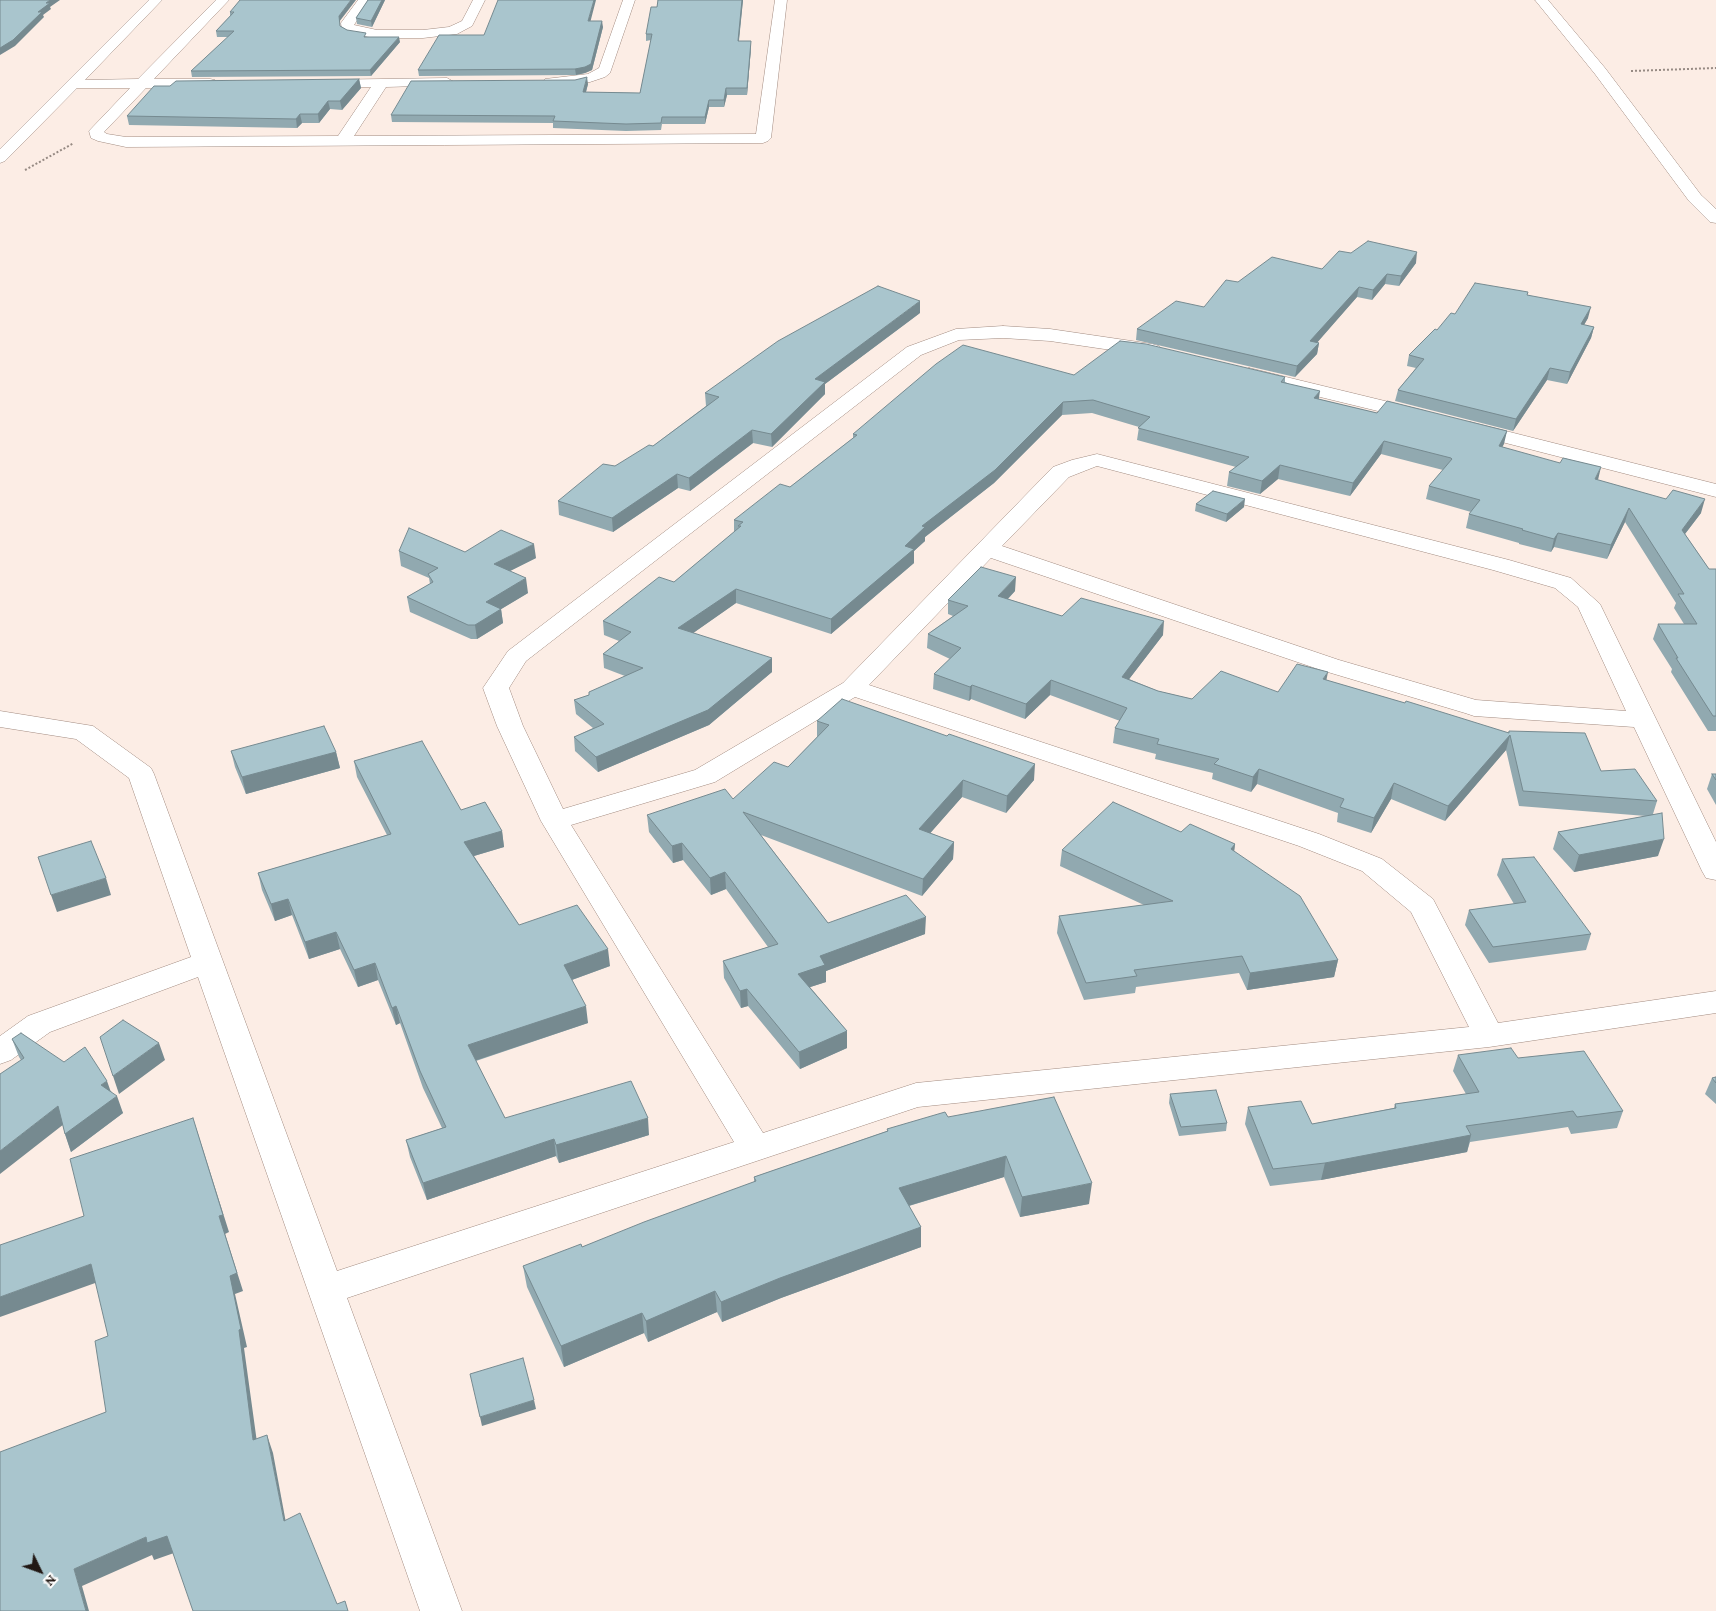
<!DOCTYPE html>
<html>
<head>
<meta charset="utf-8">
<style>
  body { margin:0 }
  #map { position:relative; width:1716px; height:1611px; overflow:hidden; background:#fcede5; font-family:"Crimson Pro",serif }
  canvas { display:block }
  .north { position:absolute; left:15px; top:1546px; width:50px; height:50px; -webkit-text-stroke:4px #fdfdfd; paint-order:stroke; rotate:132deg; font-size:14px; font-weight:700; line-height:20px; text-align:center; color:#211814 }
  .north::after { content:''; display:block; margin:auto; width:18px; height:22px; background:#211814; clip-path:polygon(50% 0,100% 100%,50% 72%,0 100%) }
</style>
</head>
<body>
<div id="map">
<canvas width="1716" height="1611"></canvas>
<div class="north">N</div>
</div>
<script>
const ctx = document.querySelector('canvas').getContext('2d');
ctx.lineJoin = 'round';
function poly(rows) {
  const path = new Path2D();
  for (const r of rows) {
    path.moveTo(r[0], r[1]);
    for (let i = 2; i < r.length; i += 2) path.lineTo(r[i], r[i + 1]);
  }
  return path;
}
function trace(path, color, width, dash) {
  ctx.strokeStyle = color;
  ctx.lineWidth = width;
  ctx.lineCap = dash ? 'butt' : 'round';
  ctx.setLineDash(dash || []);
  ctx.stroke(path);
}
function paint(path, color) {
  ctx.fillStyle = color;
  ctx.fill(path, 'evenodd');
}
const path = poly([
  [1631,71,1716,68],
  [25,170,74,143]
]);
const minor = poly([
  [149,0,162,0,85,80,138,79,216,0,229,0,154,79,210,79,215,80,217,83,215,86,210,87,146,88,104,132,107,134,126,137,338,136,371,87,323,87,318,86,316,83,318,80,447,78,454,82,452,85,386,87,354,136,756,134,775,0,787,0,771,138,768,141,763,143,126,147,98,141,91,138,89,131,130,88,77,88,5,161,0,163,0,149,149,0],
  [358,0,370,0,354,25,377,30,423,30,449,27,462,21,473,0,485,0,472,26,457,34,423,38,377,38,348,34,342,30,341,23,358,0],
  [623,0,635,0,610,73,605,77,590,82,550,86,545,85,543,82,545,79,588,74,599,68,623,0],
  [1535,0,1548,0,1605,68,1701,195,1716,209,1716,223,1710,222,1689,201,1595,74,1535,0],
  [1003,326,1050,329,1152,344,1159,346,1162,350,1159,354,1152,356,1050,341,1003,338,959,340,921,355,526,661,509,688,523,726,563,809,695,770,843,683,1053,467,1072,460,1097,454,1509,560,1571,578,1600,604,1716,842,1716,880,1706,878,1702,871,1634,727,1474,716,1465,713,1321,670,991,558,869,685,1319,834,1382,859,1433,899,1498,1023,1716,991,1716,1013,1489,1047,918,1107,347,1298,462,1611,420,1611,198,977,50,1032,11,1060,0,1064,0,1036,28,1016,191,957,129,778,76,739,0,727,0,711,93,726,151,768,154,774,337,1271,734,1142,541,821,497,726,483,688,508,651,907,347,956,329,1003,326],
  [1097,466,1493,570,1555,588,1578,607,1626,711,1476,700,1339,660,1002,546,1069,477,1097,466],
  [855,697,1299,846,1362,871,1411,912,1469,1027,916,1083,763,1133,571,825,715,782,855,697],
  [1249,368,1426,411,1429,415,1426,419,1419,421,1242,378,1239,374,1242,370,1249,368],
  [1470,422,1716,484,1716,497,1463,432,1460,428,1463,424,1470,422]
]);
const wall = poly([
  [368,0,385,0,372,27,357,24,356,18],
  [658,0,743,0,739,41,751,48,747,95,727,95,724,107,709,107,705,124,662,124,661,130,626,131,553,128,553,123,392,122,391,115,588,84,586,92,640,93,651,40,646,41,646,34,657,7],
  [230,12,339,22,340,26,347,30,367,37,400,42,371,76,192,77,191,71,228,37,217,37,216,31,230,16],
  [590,21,603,27,592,70,585,73,576,75,419,76,418,70,484,35],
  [359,79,361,88,342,110,330,109,319,123,302,123,297,128,129,125,127,116,170,86],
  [1351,253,1416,263,1399,286,1385,284,1372,300,1357,297,1317,342,1319,343,1317,354,1295,377,1136,340,1137,329,1204,307,1238,282,1322,269],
  [1528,295,1588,318,1584,325,1594,327,1591,338,1567,384,1547,380,1513,431,1395,401,1398,390,1416,368,1407,366,1409,355,1455,314],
  [920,313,825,384,825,394,772,447,753,443,690,491,678,488,613,532,559,515,558,501,615,466,653,446,706,406,705,393],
  [1074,375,1285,377,1285,382,1319,399,1377,413,1507,431,1502,447,1598,480,1701,513,1685,534,1709,569,1716,569,1716,731,1708,731,1671,672,1672,669,1653,639,1658,624,1684,624,1674,608,1676,603,1625,522,1607,559,1554,547,1551,552,1519,544,1519,543,1466,528,1469,514,1471,512,1426,499,1429,486,1443,470,1381,454,1350,496,1278,479,1260,494,1227,486,1229,472,1236,467,1137,440,1139,427,1092,413,1062,415,994,483,925,537,925,541,914,551,914,563,831,634,736,603,693,633,772,672,709,725,598,772,575,751,574,737,593,728,576,714,574,700,589,695,625,676,604,668,603,654,619,641,604,635,603,621,674,582,734,532,734,520,790,487,853,438,853,434],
  [1196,504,1244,507,1226,522,1195,511],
  [399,551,465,552,536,558,510,571,528,593,501,609,503,623,477,639,471,639,410,612,407,597,430,584,429,578,401,566],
  [1015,591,1008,599,1062,616,1163,635,1129,679,1158,691,1192,699,1278,692,1326,680,1508,733,1509,731,1601,771,1657,801,1653,814,1658,856,1574,872,1553,849,1558,832,1646,816,1519,806,1506,750,1445,821,1391,799,1371,833,1337,822,1338,813,1257,784,1251,792,1212,779,1213,773,1155,759,1156,754,1113,743,1115,728,1120,721,1050,695,1025,719,971,699,969,701,933,689,934,674,950,659,927,648,928,634,953,616,948,614,948,600],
  [817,721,1034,780,1006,813,962,797,930,833,954,842,953,859,922,896,761,835,828,923,925,934,826,971,826,982,810,987,847,1031,847,1048,800,1069,748,1006,741,1008,724,978,723,961,768,947,726,889,711,895,683,860,673,863,649,832,647,815,733,799,788,767,817,737],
  [231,751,336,752,340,768,246,794,235,767],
  [354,761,461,810,502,831,504,847,474,856,519,925,610,966,572,980,588,1023,476,1061,505,1118,649,1135,559,1163,556,1156,427,1200,410,1157,406,1140,442,1128,423,1088,400,1023,396,1025,378,980,358,987,340,949,309,959,292,915,275,921,262,890,258,873,387,835,357,777],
  [1712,774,1716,774,1716,805,1707,789],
  [1181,832,1235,844,1234,851,1338,960,1334,977,1247,990,1239,973,1136,987,1135,993,1084,1000,1057,933,1059,916,1144,905,1060,866,1062,850],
  [1502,859,1591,934,1586,950,1489,963,1465,925,1469,910,1514,904,1497,875],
  [12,1039,111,1091,123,1113,71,1152,65,1134,63,1126,19,1057],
  [1458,1055,1518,1058,1623,1111,1617,1128,1571,1134,1568,1127,1470,1142,1467,1152,1321,1180,1270,1186,1245,1124,1248,1107,1312,1124,1394,1108,1395,1104,1466,1094,1453,1071],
  [1716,1077,1716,1104,1705,1094,1712,1078],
  [1170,1094,1227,1123,1226,1131,1179,1136,1169,1103],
  [948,1117,1089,1204,1020,1217,1004,1177,909,1206,921,1227,921,1247,781,1298,722,1322,717,1312,648,1342,644,1333,564,1367,527,1287,523,1266,582,1247,754,1182,754,1177,887,1131,887,1129]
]);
const shadedWall = poly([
  [50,0,60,0,50,7,51,9,43,15,44,17,15,46,0,55,0,48,38,12,46,3],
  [351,0,356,0,339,22,339,16],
  [382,0,385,0,372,27,371,21],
  [594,0,596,0,589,27,588,21],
  [742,0,743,0,738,48,738,41],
  [602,21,603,27,592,70,585,73,576,75,575,69],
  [399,37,400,42,371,76,370,70],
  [751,41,751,48,747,95,747,88],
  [587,77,588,84,584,99,583,92],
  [359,79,361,88,342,110,340,101],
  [726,88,727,95,724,107,724,100],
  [709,100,709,107,705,124,705,117],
  [328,101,330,109,319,123,318,114],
  [300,114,302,123,297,128,296,119],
  [1417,252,1416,263,1399,286,1401,276],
  [1387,274,1385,284,1372,300,1373,290],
  [1359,287,1357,297,1309,352,1310,341],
  [920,301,920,313,825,384,825,394,772,447,771,434,815,379],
  [1591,307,1588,318,1578,335,1581,324],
  [1594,327,1591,338,1567,384,1570,372],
  [1319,343,1317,354,1295,377,1297,366],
  [1550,368,1547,380,1513,431,1516,419],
  [1320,391,1318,404,1314,398],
  [1063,402,1062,415,994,483,925,537,925,541,914,551,914,563,831,634,831,619,922,526],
  [752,430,753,443,690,491,689,478],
  [1507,431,1504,444,1496,459,1499,446],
  [1384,441,1381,454,1350,496,1353,483],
  [1280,465,1278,479,1260,494,1262,481],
  [1601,467,1598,480,1595,479],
  [677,474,678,488,613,532,612,518],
  [1245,499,1244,507,1226,522,1227,514],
  [1705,499,1701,513,1678,543,1682,530],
  [1629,508,1625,522,1607,559,1611,545],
  [1558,533,1554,547,1551,552,1554,539],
  [534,544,536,558,496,578,494,564],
  [1016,577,1015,591,997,610,998,596],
  [526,578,528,593,488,617,486,602],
  [736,589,736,603,679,643,678,628],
  [501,609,503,623,477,639,475,625],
  [1164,621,1163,635,1120,691,1122,677],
  [772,658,772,672,709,725,598,772,596,757],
  [1328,672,1325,687,1323,679],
  [1051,680,1050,695,1025,719,1026,704],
  [972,685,971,699,969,701,970,687],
  [1510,735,1506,750,1445,821,1448,806],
  [336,752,340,768,246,794,242,777],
  [1035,764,1034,780,1006,813,1007,796],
  [1259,769,1257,784,1251,792,1253,777],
  [963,780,962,797,919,846,919,829],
  [1394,783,1391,799,1371,833,1374,818],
  [502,831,504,847,467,858,464,842],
  [1664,839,1658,856,1574,872,1579,855],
  [954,842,953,859,922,896,923,879],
  [682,843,683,860,673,863,672,846],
  [1235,844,1233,861,1231,849],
  [725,872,726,889,711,895,710,878],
  [106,878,111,895,57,912,51,895],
  [288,899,292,915,275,921,271,904],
  [926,917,925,934,826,971,826,982,798,991,798,974,820,956],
  [336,932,340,949,309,959,305,942],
  [608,949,610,966,566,982,564,965],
  [1338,960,1334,977,1247,990,1250,973],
  [375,963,378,980,358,987,354,970],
  [747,989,748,1006,741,1008,740,991],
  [396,1006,400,1023,396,1025,392,1008],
  [586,1006,588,1023,471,1062,468,1045],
  [847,1031,847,1048,800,1069,799,1052],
  [159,1043,165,1060,119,1094,113,1076],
  [107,1081,113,1098,101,1085],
  [117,1096,123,1113,71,1152,65,1134],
  [58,1106,64,1124,0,1174,0,1151],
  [193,1118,229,1232,225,1234,243,1291,235,1294,247,1347,244,1348,259,1457,253,1440,219,1216],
  [648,1118,649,1135,559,1163,556,1145],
  [1471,1135,1467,1152,1321,1180,1325,1163],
  [554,1139,556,1156,427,1200,423,1183],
  [1006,1156,1004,1177,898,1209,899,1188],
  [1092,1183,1089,1204,1020,1217,1022,1197],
  [921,1227,921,1247,781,1298,722,1322,721,1302,780,1278],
  [91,1264,98,1282,0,1317,0,1297],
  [715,1291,717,1312,648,1342,646,1321],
  [642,1313,644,1333,564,1367,561,1346],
  [534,1400,536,1409,482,1426,480,1417],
  [267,1435,273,1453,289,1539,284,1521],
  [167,1536,174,1553,154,1560,152,1555,82,1586,89,1611,86,1611,74,1569,146,1537]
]);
const building = poly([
  [0,0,50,0,46,3,50,3,38,12,42,12,13,40,0,48,0,0],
  [240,0,351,0,339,16,340,26,347,30,366,33,364,37,399,37,370,70,191,71,234,31,216,31,234,12,230,12,240,0],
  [368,0,382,0,371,21,356,18,368,0],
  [498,0,594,0,588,21,602,21,591,64,585,67,575,69,418,70,439,35,484,35,498,0],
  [658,0,742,0,738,41,751,41,747,88,726,88,724,100,709,100,705,117,662,117,661,123,626,124,553,121,555,116,391,115,411,81,575,80,587,77,583,92,640,93,652,34,646,34,651,7,657,7,658,0],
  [359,79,340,101,328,101,318,114,300,114,296,119,127,116,154,86,170,86,176,81,359,79],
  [1368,241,1417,252,1401,276,1387,274,1373,290,1359,287,1310,341,1319,343,1297,366,1137,329,1176,301,1204,307,1226,280,1238,282,1272,257,1322,269,1339,251,1351,253,1368,241],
  [1475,283,1528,292,1527,295,1591,307,1581,324,1594,327,1570,372,1550,368,1516,419,1398,390,1424,359,1409,355,1435,329,1437,330,1451,313,1455,314,1475,283],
  [878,286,920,301,815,379,825,382,771,434,752,430,689,478,677,474,612,518,558,501,603,464,615,466,649,445,653,446,719,397,705,393,778,341,878,286],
  [1120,341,1146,344,1285,377,1281,382,1320,391,1314,398,1377,413,1387,401,1507,431,1499,446,1560,463,1563,458,1601,467,1595,479,1666,499,1673,490,1705,499,1682,530,1709,569,1716,569,1716,716,1713,716,1676,658,1678,658,1658,624,1697,624,1678,594,1684,594,1629,508,1611,545,1558,533,1554,539,1522,530,1523,529,1469,514,1480,500,1429,486,1452,459,1451,458,1384,441,1353,483,1280,465,1262,481,1229,472,1249,457,1138,428,1150,417,1093,400,1063,402,995,470,922,526,925,527,905,546,914,549,831,619,736,589,678,628,772,658,708,710,596,757,574,737,604,724,574,700,589,695,589,692,643,668,603,654,631,632,603,621,659,577,674,582,741,526,738,526,743,522,734,520,780,484,790,487,857,435,853,434,936,364,963,345,1074,375,1120,341],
  [1213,491,1245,499,1227,514,1196,504,1213,491],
  [409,528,465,552,501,530,534,544,494,564,526,578,486,602,501,609,475,625,468,625,407,597,433,582,428,574,438,568,399,551,409,528],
  [981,567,1016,577,998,596,1062,616,1081,598,1164,621,1122,677,1158,691,1192,699,1221,671,1278,692,1297,664,1328,672,1323,679,1405,703,1406,701,1509,733,1509,731,1585,733,1601,771,1635,769,1657,801,1523,791,1510,735,1448,806,1394,783,1374,818,1340,807,1344,799,1259,769,1253,777,1214,764,1219,759,1157,744,1159,739,1115,728,1127,708,1051,680,1026,704,972,685,970,687,934,674,961,648,928,634,968,606,948,600,981,567],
  [842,699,947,736,949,734,1035,764,1007,796,963,780,919,829,954,842,923,879,743,812,828,923,906,895,926,917,820,956,825,965,798,974,847,1031,799,1052,747,989,740,991,723,961,778,944,725,872,710,878,682,843,672,846,647,815,725,789,733,799,774,762,788,767,829,725,817,721,842,699],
  [324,726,336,752,242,777,231,751,324,726],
  [422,741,461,810,485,802,502,831,464,842,519,925,577,905,608,949,564,965,586,1006,468,1045,505,1118,631,1081,648,1118,556,1145,554,1139,423,1183,406,1140,446,1127,420,1071,396,1006,392,1008,375,963,354,970,336,932,305,942,288,899,271,904,258,873,391,834,354,761,422,741],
  [1712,774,1716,774,1716,780,1712,774],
  [1113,802,1181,832,1190,824,1235,844,1231,849,1300,896,1338,960,1250,973,1242,956,1134,970,1137,976,1086,983,1059,916,1173,901,1062,850,1113,802],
  [1662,813,1664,839,1579,855,1558,832,1662,813],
  [91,841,106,878,51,895,38,857,91,841],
  [1534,857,1591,934,1493,947,1469,910,1526,902,1502,859,1534,857],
  [123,1020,159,1043,113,1076,100,1037,123,1020],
  [21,1033,64,1062,85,1047,107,1081,101,1085,117,1096,65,1134,58,1106,0,1151,0,1074,24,1058,12,1039,21,1033],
  [1511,1048,1518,1058,1584,1051,1623,1111,1577,1117,1573,1111,1466,1126,1471,1135,1325,1163,1273,1169,1248,1107,1301,1101,1312,1124,1396,1108,1395,1104,1479,1092,1458,1055,1511,1048],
  [1716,1077,1716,1083,1712,1078,1716,1077],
  [1216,1090,1227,1123,1181,1127,1170,1094,1216,1090],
  [1054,1097,1092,1183,1022,1197,1006,1156,899,1188,921,1227,780,1278,721,1302,715,1291,646,1321,642,1313,561,1346,523,1266,581,1244,582,1247,644,1222,756,1181,754,1177,888,1131,887,1129,945,1112,948,1117,1054,1097],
  [193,1118,223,1215,219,1216,237,1273,230,1276,241,1329,239,1330,253,1440,267,1435,284,1521,300,1513,337,1604,345,1601,348,1611,193,1611,167,1536,147,1543,146,1537,74,1569,86,1611,0,1611,0,1452,106,1412,95,1341,108,1336,91,1264,0,1297,0,1245,84,1216,70,1159,193,1118],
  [523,1358,534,1400,480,1417,470,1374,523,1358]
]);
trace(minor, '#a28b80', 1);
trace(path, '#968a83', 2, [2, 2]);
paint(minor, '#fff');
paint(wall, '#91a9b0');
paint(shadedWall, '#768a90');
paint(building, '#a9c5cd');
trace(building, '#768a90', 1);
</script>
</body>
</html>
